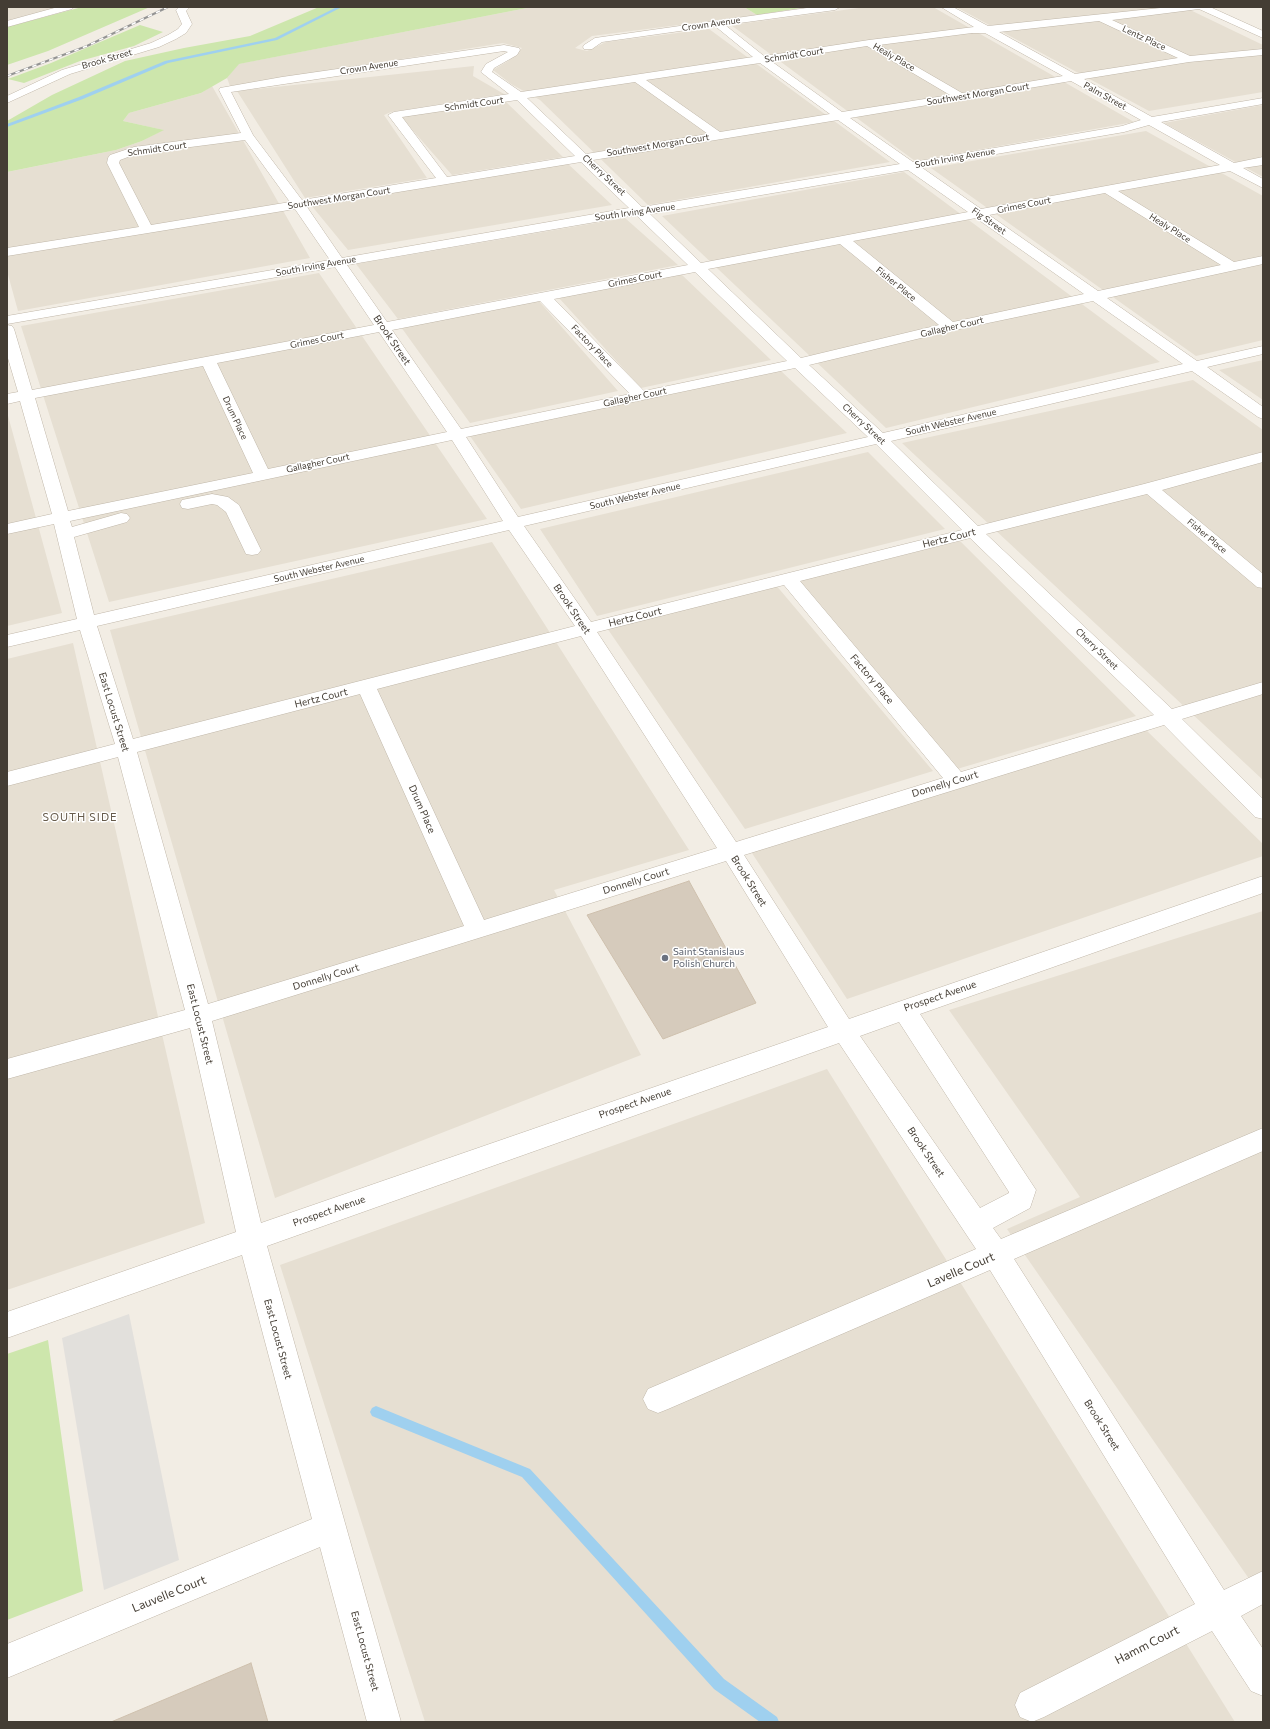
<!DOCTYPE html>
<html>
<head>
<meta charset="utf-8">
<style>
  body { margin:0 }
  #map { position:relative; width:1270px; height:1729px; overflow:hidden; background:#f2ede4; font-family:Commissioner,sans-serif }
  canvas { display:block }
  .frame { position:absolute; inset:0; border:8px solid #443d34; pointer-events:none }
</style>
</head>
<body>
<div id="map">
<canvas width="1270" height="1729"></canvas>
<div class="frame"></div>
</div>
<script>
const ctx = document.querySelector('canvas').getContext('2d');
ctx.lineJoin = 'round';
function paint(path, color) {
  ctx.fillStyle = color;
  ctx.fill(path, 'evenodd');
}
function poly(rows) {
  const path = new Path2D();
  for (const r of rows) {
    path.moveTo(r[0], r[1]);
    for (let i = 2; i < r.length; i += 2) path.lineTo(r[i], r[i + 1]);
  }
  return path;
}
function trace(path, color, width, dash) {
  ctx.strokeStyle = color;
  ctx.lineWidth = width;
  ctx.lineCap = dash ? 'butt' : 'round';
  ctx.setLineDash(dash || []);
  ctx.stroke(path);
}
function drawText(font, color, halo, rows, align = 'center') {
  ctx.font = font + ' Commissioner,sans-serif';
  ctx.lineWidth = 3;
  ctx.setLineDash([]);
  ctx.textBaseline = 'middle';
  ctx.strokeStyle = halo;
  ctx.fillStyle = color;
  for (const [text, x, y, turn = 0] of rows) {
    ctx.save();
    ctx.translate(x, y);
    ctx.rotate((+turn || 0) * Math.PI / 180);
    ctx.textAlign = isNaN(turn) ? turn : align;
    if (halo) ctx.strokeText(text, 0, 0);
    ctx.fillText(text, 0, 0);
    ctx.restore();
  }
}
const residential = poly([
  [7,7,59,7,7,21],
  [532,7,744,7,757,15,592,36,575,48,587,51,606,42,709,29,890,162,648,205,540,100,511,84,493,70,508,61,522,48,503,43,230,86,227,78,238,64],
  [866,7,933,7,1134,122,915,161,731,25],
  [956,7,1184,7,1263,45,1263,92,1149,111],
  [474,66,473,76,504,94,391,112,384,115,427,178,305,198,237,91],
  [212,86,310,258,18,311,7,271,7,172,116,150,142,141,163,130,123,121,129,113,201,93],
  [505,101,563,157,452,175,401,117],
  [1263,105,1263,177,1164,123],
  [1146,131,1263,196,1263,340,1196,356,931,168],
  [567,163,612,205,348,250,311,205],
  [904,172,1160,362,886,428,662,216],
  [625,218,678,265,398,319,356,264],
  [319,273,487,519,109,602,21,326],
  [681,274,771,360,641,388,559,298],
  [538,300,618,391,470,423,401,327],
  [1263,360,1263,400,1219,370],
  [781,371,847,433,521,509,470,436],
  [1193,380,1263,430,1263,780,902,443],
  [7,412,62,613,7,626],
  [868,452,945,529,597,616,540,529],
  [960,541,1136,716,957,769,799,581],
  [492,542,689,850,554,890,641,1055,275,1198,110,630],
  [775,584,933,771,745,829,607,628],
  [73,643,205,1223,7,1290,7,659],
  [1146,730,1263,844,1263,856,847,999,750,850],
  [1263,911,1263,1599,1007,1229,1080,1197,949,1010],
  [827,1069,1235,1722,425,1722,280,1265]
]);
const green = poly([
  [82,7,150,7,48,51,7,65,7,27],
  [319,7,532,7,239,64,227,78,201,93,129,113,123,121,164,130,142,141,116,150,7,172,7,121,52,95,125,61,184,48,250,36],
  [744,7,807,7,757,15],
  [140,25,163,32,134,46,80,61,24,83,8,79,51,63],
  [48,1340,83,1591,7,1620,7,1354]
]);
const parking = poly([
  [129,1314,179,1560,104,1590,62,1338]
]);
const stream = poly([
  [337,7,342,7,277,40,168,63,83,99,7,127,7,124,79,97,165,61,275,38,337,7],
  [376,1406,530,1469,724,1679,777,1717,779,1722,760,1722,714,1689,522,1477,372,1416,370,1412,372,1408,376,1406]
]);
const building = poly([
  [689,881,756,1003,663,1039,587,915,689,881],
  [251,1663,268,1722,111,1722,251,1663]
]);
const minor = poly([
  [58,7,74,7,72,9,7,27,7,21,58,7],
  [179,7,190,7,186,11,192,24,186,33,176,39,159,47,70,74,7,103,7,96,62,70,151,43,168,35,178,29,182,24,176,10,179,7],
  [814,7,840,7,835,10,725,25,764,56,869,40,974,27,941,7,953,7,988,26,1170,7,1210,7,1263,31,1263,38,1199,9,1112,20,1190,56,1263,49,1263,55,1189,62,1084,79,1152,117,1263,98,1263,104,1161,122,1234,163,1263,157,1263,165,1243,168,1263,179,1263,188,1230,171,1118,191,1234,262,1263,256,1263,264,1107,298,1197,361,1263,346,1263,354,1207,367,1263,407,1263,419,1258,417,1192,371,891,441,978,526,1144,484,1263,452,1263,462,1162,490,1263,574,1263,588,1257,587,1147,494,986,534,1172,709,1263,682,1263,694,1182,719,1263,799,1263,819,1255,817,1164,725,744,855,849,1019,1263,876,1263,893,920,1014,1036,1190,1030,1208,993,1228,1001,1239,1263,1128,1263,1151,1014,1259,1224,1590,1263,1571,1263,1604,1241,1616,1263,1649,1263,1696,1251,1691,1212,1631,1044,1717,1032,1722,1020,1717,1015,1705,1020,1693,1195,1604,990,1270,668,1409,658,1413,648,1409,643,1399,648,1389,976,1249,839,1043,267,1246,401,1722,367,1722,320,1547,7,1678,7,1644,312,1519,242,1255,7,1338,7,1312,236,1232,190,1028,7,1079,7,1059,185,1010,118,757,7,786,7,772,115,744,80,630,7,647,7,635,77,619,54,524,7,534,7,524,52,514,20,401,7,404,7,394,18,392,7,355,7,325,12,326,14,329,32,390,374,325,335,267,7,324,7,316,330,260,295,209,7,256,7,248,139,227,107,163,108,158,110,155,134,147,241,133,219,90,220,88,282,77,504,45,519,48,520,50,517,55,494,68,492,72,521,92,753,57,715,26,609,41,602,42,592,49,584,49,583,47,584,45,595,38,814,7],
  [1099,21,1178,58,1075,74,999,32,1099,21],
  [972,33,985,33,1063,76,962,93,879,45,972,33],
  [867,46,950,95,842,112,771,61,867,46],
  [504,51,508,52,486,64,481,72,509,94,394,112,388,115,436,178,302,200,253,135,231,92,504,51],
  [760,63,830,114,720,132,646,80,760,63],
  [1071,81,1141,120,1122,126,913,162,850,118,1071,81],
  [635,82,708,134,586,154,527,98,635,82],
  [517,100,575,156,447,177,402,117,517,100],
  [838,120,900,164,642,207,593,160,838,120],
  [1149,125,1220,165,981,209,921,167,1124,132,1149,125],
  [245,140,290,202,151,225,119,163,120,160,136,154,245,140],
  [581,162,629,208,342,258,307,207,581,162],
  [908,170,968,212,701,263,650,214,908,170],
  [1105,193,1221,265,1098,291,989,215,1105,193],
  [636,215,688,265,387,322,347,265,636,215],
  [976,218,1084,294,953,322,853,241,976,218],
  [840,244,939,325,801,358,708,269,840,244],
  [695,272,787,361,644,391,554,299,695,272],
  [540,301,630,394,461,429,392,330,540,301],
  [1093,301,1183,364,883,433,809,365,950,331,1093,301],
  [379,332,447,432,268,469,217,363,379,332],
  [203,366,253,473,68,511,35,398,203,366],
  [795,368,868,437,518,517,466,437,795,368],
  [452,440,503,521,94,615,74,537,127,522,130,518,127,514,121,513,72,527,70,521,452,440],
  [876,444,962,530,591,622,524,526,876,444],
  [509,530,575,626,133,739,97,626,509,530],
  [970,538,1154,715,961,772,800,581,970,538],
  [784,585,943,778,736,842,597,632,784,585],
  [581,636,717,848,484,920,377,689,581,636],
  [360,694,464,926,208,1004,137,752,360,694],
  [726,861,828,1027,261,1223,212,1021,726,861],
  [899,1022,1009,1192,1009,1193,980,1208,860,1036,899,1022],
  [212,494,228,497,239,505,261,550,258,554,252,555,246,554,226,512,217,505,212,504,188,509,182,508,180,504,182,500,212,494]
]);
const rail = poly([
  [7,76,87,46,168,7]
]);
const markers = [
  [665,958,4,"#6b7280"]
];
const farStreetnames = [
  ["Crown Avenue",711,24,-8],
  ["Lentz Place",1144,38,25],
  ["Schmidt Court",794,55,-9],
  ["Healy Place",894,57,30],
  ["Brook Street",107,59,-16],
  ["Crown Avenue",369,67,-9],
  ["Southwest Morgan Court",978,94,-9],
  ["Palm Street",1105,96,29],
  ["Schmidt Court",474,104,-8],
  ["Southwest Morgan Court",658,145,-9],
  ["Schmidt Court",157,149,-8],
  ["South Irving Avenue",955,158,-10],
  ["Cherry Street",604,175,43],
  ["Southwest Morgan Court",339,198,-9],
  ["Grimes Court",1024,205,-11],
  ["South Irving Avenue",635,212,-8],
  ["Fig Street",989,221,35],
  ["Healy Place",1170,228,32],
  ["South Irving Avenue",316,266,-10],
  ["Grimes Court",635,279,-11],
  ["Fisher Place",896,284,39],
  ["Gallagher Court",952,327,-13],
  ["Grimes Court",317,340,-11],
  ["Factory Place",592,346,46],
  ["Gallagher Court",635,397,-12],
  ["Drum Place",235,418,65],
  ["South Webster Avenue",951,422,-13],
  ["Cherry Street",864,424,43],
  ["Gallagher Court",318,463,-12],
  ["South Webster Avenue",635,496,-13],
  ["Fisher Place",1207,536,40],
  ["South Webster Avenue",319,569,-13],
  ["Cherry Street",1097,649,44]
];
const streetNames = [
  ["Brook Street",392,340,56],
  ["Hertz Court",949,538,-14],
  ["Brook Street",572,609,56],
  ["Hertz Court",635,617,-14],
  ["Factory Place",872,679,50],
  ["Hertz Court",321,698,-14],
  ["East Locust Street",114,712,73],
  ["Donnelly Court",945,784,-17],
  ["Drum Place",422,809,66],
  ["Donnelly Court",636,881,-17],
  ["Brook Street",749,881,58],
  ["Donnelly Court",326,977,-17],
  ["Prospect Avenue",940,996,-19],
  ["East Locust Street",200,1024,76],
  ["Prospect Avenue",635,1103,-19],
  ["Brook Street",926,1152,56],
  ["Prospect Avenue",329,1211,-19],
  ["East Locust Street",278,1339,75],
  ["Brook Street",1102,1425,58],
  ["East Locust Street",365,1651,75]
];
const worshipNames = [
  ["Saint Stanislaus",673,952],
  ["Polish Church",673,964]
];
const neighbourhoodNames = [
  ["SOUTH SIDE",80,817]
];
const nearStreetnames = [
  ["Lavelle Court",961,1270,-23],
  ["Lauvelle Court",169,1594,-22],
  ["Hamm Court",1147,1645,-27]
];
paint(residential, '#e6dfd2');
paint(green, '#cde6ac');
paint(parking, '#e2e0dc');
paint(stream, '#9fd0ef');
paint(building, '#d6cbbc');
trace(building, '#cec0ad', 1);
trace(minor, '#c0b7a9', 1);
paint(minor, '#fff');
trace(rail, '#949494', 2);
trace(rail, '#fff', 1.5, [4.5]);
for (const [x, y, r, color] of markers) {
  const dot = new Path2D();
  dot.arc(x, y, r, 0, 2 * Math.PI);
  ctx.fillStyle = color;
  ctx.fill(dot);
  trace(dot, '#fff', 1.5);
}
drawText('9px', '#443d34', '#fff', farStreetnames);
drawText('10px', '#443d34', '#fff', streetNames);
drawText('10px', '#5b616d', '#fff', worshipNames, 'left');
ctx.letterSpacing = '1px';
drawText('11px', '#665b4b', '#fff', neighbourhoodNames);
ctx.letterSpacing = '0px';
drawText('12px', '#443d34', '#fff', nearStreetnames);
</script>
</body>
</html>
